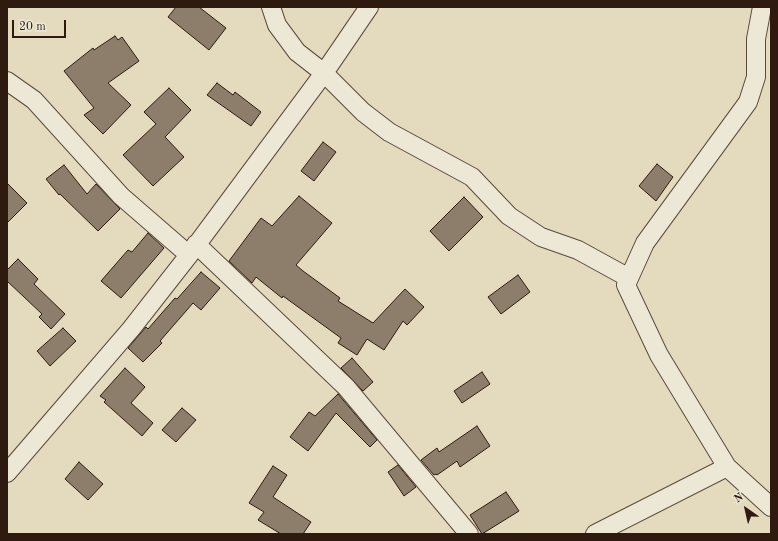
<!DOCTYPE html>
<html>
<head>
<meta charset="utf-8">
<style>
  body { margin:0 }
  #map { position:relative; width:778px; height:541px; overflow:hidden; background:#e4dbbf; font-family:"Old Standard TT",serif }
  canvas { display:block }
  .frame { position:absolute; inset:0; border:8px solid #2f1a10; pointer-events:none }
  .north { position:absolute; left:726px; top:489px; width:40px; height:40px; -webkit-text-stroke:3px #ede8d5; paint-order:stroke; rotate:326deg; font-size:11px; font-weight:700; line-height:16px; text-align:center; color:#2f1a10 }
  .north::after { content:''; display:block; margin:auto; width:14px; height:18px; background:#2f1a10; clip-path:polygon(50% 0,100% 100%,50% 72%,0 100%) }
  .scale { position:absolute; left:12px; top:20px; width:54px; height:18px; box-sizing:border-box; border:2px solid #2f1a10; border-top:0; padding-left:5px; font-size:12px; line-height:14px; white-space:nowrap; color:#2f1a10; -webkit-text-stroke:3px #ede8d5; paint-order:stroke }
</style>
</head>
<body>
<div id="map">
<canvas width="778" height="541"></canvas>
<div class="frame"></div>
<div class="north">N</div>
<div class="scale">20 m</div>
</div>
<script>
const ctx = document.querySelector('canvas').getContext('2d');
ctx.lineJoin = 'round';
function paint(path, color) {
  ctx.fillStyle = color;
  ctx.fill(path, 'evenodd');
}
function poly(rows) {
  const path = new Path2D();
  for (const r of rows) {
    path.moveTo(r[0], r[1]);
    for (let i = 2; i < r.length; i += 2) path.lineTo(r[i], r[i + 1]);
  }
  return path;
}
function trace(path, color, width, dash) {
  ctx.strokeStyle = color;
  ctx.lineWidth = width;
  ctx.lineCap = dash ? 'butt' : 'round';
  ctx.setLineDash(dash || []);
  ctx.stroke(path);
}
const building = poly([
  [176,7,199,7,226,28,209,50,168,17,176,7],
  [115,36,118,40,122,37,139,61,108,83,131,105,103,134,84,115,94,108,64,71,93,48,94,50,115,36],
  [217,83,233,95,235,92,261,112,251,126,207,95,217,83],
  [169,88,191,110,165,137,184,157,153,186,123,155,156,124,144,112,169,88],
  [323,142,336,152,314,181,301,171,323,142],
  [657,164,673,177,656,201,639,186,657,164],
  [64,165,87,194,96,184,120,209,98,231,60,194,59,195,46,179,64,165],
  [7,183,27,203,7,223,7,183],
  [299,196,332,223,296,265,303,271,340,298,338,301,373,323,405,289,424,307,407,325,403,321,384,350,367,339,357,355,338,343,341,338,283,296,282,298,256,277,252,283,229,261,261,218,272,226,299,196],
  [464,197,483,217,449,251,430,231,464,197],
  [148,233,164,248,121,298,101,281,128,250,132,252,148,233],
  [18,259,38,279,34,284,65,314,51,329,39,317,42,314,7,281,7,270,18,259],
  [201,272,220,288,201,310,193,303,160,341,162,343,143,362,128,348,146,327,148,329,175,298,177,299,201,272],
  [518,275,530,292,501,314,488,297,518,275],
  [63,328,76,341,50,366,37,351,63,328],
  [352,358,373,382,363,391,341,368,352,358],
  [125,368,145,387,131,403,153,423,142,436,104,402,106,400,100,396,125,368],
  [482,372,490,384,462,403,454,391,482,372],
  [338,394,377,440,370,447,336,413,308,451,290,437,309,412,315,416,338,394],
  [182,408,196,420,176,442,162,430,182,408],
  [477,426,490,446,460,467,457,461,437,475,436,474,434,475,421,460,437,448,439,452,477,426],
  [79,462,103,484,88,500,65,479,79,462],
  [398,465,416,487,404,496,388,472,398,465],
  [273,466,287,475,273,497,311,522,303,534,281,534,258,520,264,512,249,503,273,466],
  [506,492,519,511,482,534,470,515,506,492]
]);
const street = poly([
  [271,7,277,25,297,52,324,73,363,112,389,132,472,177,509,216,541,237,578,250,629,278],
  [762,7,756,39,756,77,748,102,645,243,626,285,659,355,727,467,771,507],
  [7,81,34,100,121,196,189,255],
  [196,244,346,387,469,534],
  [7,473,131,329,189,255,324,73,369,7],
  [595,534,727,467]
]);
paint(building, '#8d7e6b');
trace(building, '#2f1a10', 1);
trace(street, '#5c4a3c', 20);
trace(street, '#ede8d5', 18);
</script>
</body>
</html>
